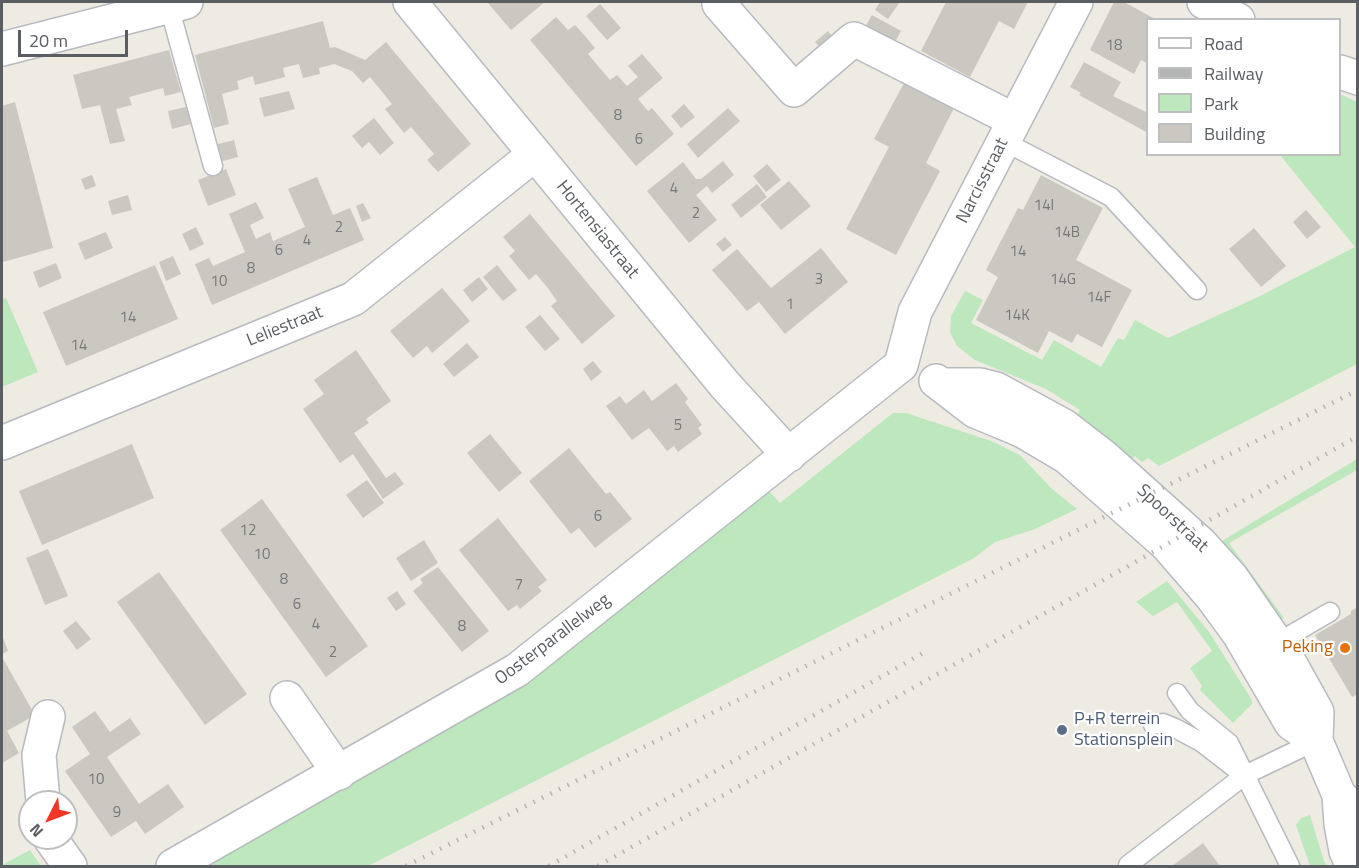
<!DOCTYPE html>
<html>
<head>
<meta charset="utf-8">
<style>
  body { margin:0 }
  #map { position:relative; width:1359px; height:868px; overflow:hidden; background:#eeebe2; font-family:"Titillium Web",sans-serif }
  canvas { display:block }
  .frame { position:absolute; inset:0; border:3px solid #5a5e63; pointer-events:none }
  .legend { position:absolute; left:1146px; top:18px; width:195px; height:138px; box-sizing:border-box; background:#fff; border:2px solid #bdbfc1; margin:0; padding:8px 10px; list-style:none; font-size:18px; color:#5a5e63 }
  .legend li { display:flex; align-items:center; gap:12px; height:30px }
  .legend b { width:30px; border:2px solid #bdbfc1 }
  .north { position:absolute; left:18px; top:790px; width:60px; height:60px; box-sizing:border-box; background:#fff; border:2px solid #bdbfc1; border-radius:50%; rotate:228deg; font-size:16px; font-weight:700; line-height:24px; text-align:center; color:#5a5e63 }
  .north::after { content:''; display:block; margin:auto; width:21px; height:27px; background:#f03625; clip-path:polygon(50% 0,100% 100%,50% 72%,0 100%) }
  .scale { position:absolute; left:18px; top:30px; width:110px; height:27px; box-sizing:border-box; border:3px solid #5a5e63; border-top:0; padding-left:8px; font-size:18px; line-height:21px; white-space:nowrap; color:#5a5e63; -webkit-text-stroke:4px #fff; paint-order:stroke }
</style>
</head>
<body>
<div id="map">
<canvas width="1359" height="868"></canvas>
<div class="frame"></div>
<ul class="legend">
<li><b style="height:8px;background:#fff"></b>Road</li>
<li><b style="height:8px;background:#b3b4b4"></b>Railway</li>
<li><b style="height:16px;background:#bde7bd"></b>Park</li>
<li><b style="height:16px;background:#cbc8c1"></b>Building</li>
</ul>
<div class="north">N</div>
<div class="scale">20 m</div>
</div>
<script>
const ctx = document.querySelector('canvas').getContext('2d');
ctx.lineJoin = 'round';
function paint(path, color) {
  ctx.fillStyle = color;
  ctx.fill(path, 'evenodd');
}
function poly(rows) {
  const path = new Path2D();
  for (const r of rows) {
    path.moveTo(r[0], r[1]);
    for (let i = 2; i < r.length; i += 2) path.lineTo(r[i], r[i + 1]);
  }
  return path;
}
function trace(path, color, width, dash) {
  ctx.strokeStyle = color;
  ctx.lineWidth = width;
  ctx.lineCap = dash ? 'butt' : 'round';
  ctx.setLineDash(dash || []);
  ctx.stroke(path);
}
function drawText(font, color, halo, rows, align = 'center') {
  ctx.font = font + ' "Titillium Web",sans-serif';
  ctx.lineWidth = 4.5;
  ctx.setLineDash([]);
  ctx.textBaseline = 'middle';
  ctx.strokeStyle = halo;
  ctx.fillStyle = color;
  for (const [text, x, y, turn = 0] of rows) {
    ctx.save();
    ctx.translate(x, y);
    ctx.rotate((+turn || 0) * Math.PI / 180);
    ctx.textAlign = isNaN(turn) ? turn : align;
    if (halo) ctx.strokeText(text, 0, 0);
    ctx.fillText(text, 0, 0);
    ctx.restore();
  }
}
const green = poly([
  [1340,94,1357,102,1357,364,1159,466,1148,458,1142,462,1135,456,1127,463,1075,420,1080,410,1046,389,975,360,957,346,950,332,951,316,965,291,983,300,971,323,1042,360,1054,340,1101,367,1118,338,1124,340,1135,320,1168,338,1258,297,1355,247,1280,155,1340,154],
  [6,298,38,372,2,387,2,299],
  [893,413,906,413,991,441,1020,455,1052,489,1077,509,1035,529,995,542,974,558,368,866,200,866,768,490,780,503],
  [1357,459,1357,470,1229,543,1284,618,1277,622,1217,544],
  [1167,581,1209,632,1252,700,1252,704,1233,723,1200,690,1202,686,1190,668,1212,651,1177,602,1153,616,1136,602],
  [1310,815,1324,861,1327,866,1310,866,1296,825,1301,818],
  [30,850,41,866,2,866,2,865]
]);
const building = poly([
  [487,2,545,2,511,30],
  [880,2,900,2,888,19,875,10],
  [946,2,1028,2,1014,29,999,21,970,77,921,51],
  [1114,2,1124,2,1157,20,1148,20,1148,64,1141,60,1134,74,1090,50],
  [600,4,621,28,607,40,586,16],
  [872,15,901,31,894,44,864,29],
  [556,17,568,30,575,25,585,36,595,48,588,54,610,80,617,75,627,86,638,77,628,66,642,54,663,78,638,99,648,111,652,108,674,134,636,166,530,40],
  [323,21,330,48,335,47,365,60,386,42,471,144,438,172,427,160,434,154,411,127,404,133,385,109,392,104,370,77,363,83,352,71,334,64,319,68,320,74,303,78,299,64,283,68,285,77,255,85,253,76,237,81,239,89,222,94,229,124,214,128,195,55],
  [828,31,834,39,822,50,815,42],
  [169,50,181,92,165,96,163,88,129,97,132,105,116,109,125,141,110,144,100,105,82,109,73,75],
  [1084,62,1121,82,1113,96,1148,113,1148,133,1079,95,1081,93,1070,87],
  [904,83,954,108,926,163,940,171,896,255,846,229,889,147,874,139],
  [289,91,295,109,264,117,259,98],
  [15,102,53,248,3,262,2,106],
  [684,104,695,117,681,128,671,116],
  [186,107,191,124,172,129,168,111],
  [728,108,740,121,698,158,687,144],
  [374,118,394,143,380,155,369,142,362,148,352,136],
  [234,140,238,157,219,162,214,145],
  [723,161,734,175,712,193,707,186,696,195,717,220,689,243,647,191,683,162,696,179,701,179],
  [767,164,781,180,766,192,753,176],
  [226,169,236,195,208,206,198,180],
  [92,175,96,186,85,190,81,179],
  [1041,175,1103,208,1076,260,1132,290,1102,347,1077,334,1072,343,1049,331,1038,353,976,320,998,277,986,270,1018,208,1023,210],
  [317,177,333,215,350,208,364,240,212,305,195,264,209,258,213,266,245,252,229,214,256,202,264,218,250,225,256,239,270,232,273,241,305,227,288,189],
  [789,181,811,206,781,230,760,205],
  [757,184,767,197,741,218,731,205],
  [128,195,132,210,112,215,108,201],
  [363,203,371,218,362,222,356,206],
  [1306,210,1321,227,1307,239,1293,222],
  [530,214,615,316,582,344,551,306,557,301,547,287,536,274,529,280,509,256,515,251,503,237],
  [196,227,204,244,190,251,182,234],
  [1254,228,1286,266,1261,287,1229,249],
  [106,232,113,248,85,260,78,243],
  [725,237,732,245,723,252,716,244],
  [821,248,848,282,785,334,759,302,747,311,712,270,737,249,771,288],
  [173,256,181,274,166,281,159,262],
  [56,263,62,278,39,288,33,272],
  [155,265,178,319,66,366,43,312],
  [497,265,517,290,503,301,483,277],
  [479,277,488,289,472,302,463,290],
  [442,288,470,321,432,353,427,346,413,358,390,331],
  [540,315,560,339,545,351,525,327],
  [467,343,479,357,454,377,443,364],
  [356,350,391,401,366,419,369,423,354,433,386,478,395,472,404,484,383,499,353,454,340,463,303,409,324,394,314,380],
  [593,361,602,372,591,381,583,369],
  [676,383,688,399,685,402,702,425,698,428,702,434,678,452,674,446,667,451,649,428,632,440,606,406,620,396,626,404,644,390,652,401],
  [490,434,522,473,499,492,467,453],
  [132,444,154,498,42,545,19,491],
  [569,448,606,494,610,492,632,519,595,548,579,528,571,534,529,481],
  [367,480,384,503,363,518,346,495],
  [262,499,368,646,326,677,220,530],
  [498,518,547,580,538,587,542,591,520,609,517,605,508,611,459,550],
  [424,540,438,563,411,581,396,558],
  [48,549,68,596,45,605,26,558],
  [438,567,489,631,462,652,413,591,423,583,420,579],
  [159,572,247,694,205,725,117,602],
  [397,591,406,604,396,611,387,598],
  [1356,608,1358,694,1352,697,1315,635,1351,614,1351,611],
  [76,621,91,639,77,650,63,631],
  [2,635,8,651,2,654],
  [2,657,35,715,7,731,19,753,2,763],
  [95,711,110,732,130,718,141,734,107,757,139,804,168,784,184,807,145,834,136,821,111,837,65,771,90,754,72,727],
  [1203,843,1220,866,1172,866]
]);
const lane = poly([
  [169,6,213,166],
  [1003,141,1111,197,1197,290],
  [1277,643,1330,612],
  [1177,693,1190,711,1229,743,1290,866],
  [1153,725,1163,723,1175,728,1201,742,1241,773],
  [1128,865,1245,775,1316,741]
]);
const street = poly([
  [410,2,725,385,789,455],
  [1204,2,1238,20],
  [719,4,794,90,854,39,1014,120],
  [2,49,186,2],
  [1340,72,1358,78],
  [901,365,915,312,1076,2],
  [936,381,975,411,1023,431,1067,457,1166,544,1212,597,1239,634,1291,723,1316,741],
  [943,385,980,385,996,389,1064,426,1103,456,1200,543,1232,578,1287,658,1317,712,1316,741,1339,795,1358,814],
  [2,443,353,299,535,154],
  [287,698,339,773],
  [1339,795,1341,824,1346,851,1353,866],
  [43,802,39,755,48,717],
  [50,838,70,866],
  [173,866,517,670,901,365]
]);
const rail = poly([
  [406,866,1358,390],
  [549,866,923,653],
  [598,866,1358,436]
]);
const markers = [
  [1345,648,6,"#e8710a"],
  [1062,730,6,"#5c6f8a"]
];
const numberNames = [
  ["18",1114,46],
  ["8",618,116],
  ["6",639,140],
  ["4",674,189],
  ["14I",1044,206],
  ["2",696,214],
  ["2",339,228],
  ["14B",1067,233],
  ["4",307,241],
  ["6",279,251],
  ["14",1018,252],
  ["8",251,269],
  ["3",819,280],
  ["14G",1063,280],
  ["10",219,282],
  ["14F",1099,298],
  ["1",790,305],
  ["14K",1017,316],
  ["14",128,318],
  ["14",79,346],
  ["5",678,426],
  ["6",598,517],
  ["12",248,531],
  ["10",262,555],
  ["8",284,580],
  ["7",519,585],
  ["6",297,605],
  ["4",316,625],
  ["8",462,627],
  ["2",333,653],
  ["10",96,780],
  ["9",117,813]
];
const streetNames = [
  ["Narcisstraat",983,181,-63],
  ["Hortensiastraat",597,230,51],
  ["Leliestraat",285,327,-22],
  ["Spoorstraat",1172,519,43],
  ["Oosterparallelweg",553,640,-37]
];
const foodNames = [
  ["Peking",1333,648]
];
const serviceNames = [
  ["P+R terrein",1074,720],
  ["Stationsplein",1074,741]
];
paint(green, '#bde7bd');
paint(building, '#cbc8c1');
trace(lane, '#b7babf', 21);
trace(street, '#b7babf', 36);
trace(lane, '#fff', 18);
trace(street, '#fff', 33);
trace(rail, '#b3b4b4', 4.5, [1.5, 8]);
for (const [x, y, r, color] of markers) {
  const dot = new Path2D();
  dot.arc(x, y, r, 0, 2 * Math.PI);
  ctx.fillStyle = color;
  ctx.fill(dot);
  trace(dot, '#fff', 2);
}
drawText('15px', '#76787a', null, numberNames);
drawText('18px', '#5a5e63', '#fff', streetNames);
drawText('18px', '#c56008', '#fff', foodNames, 'right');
drawText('18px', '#4e5e75', '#fff', serviceNames, 'left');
</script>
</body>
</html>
